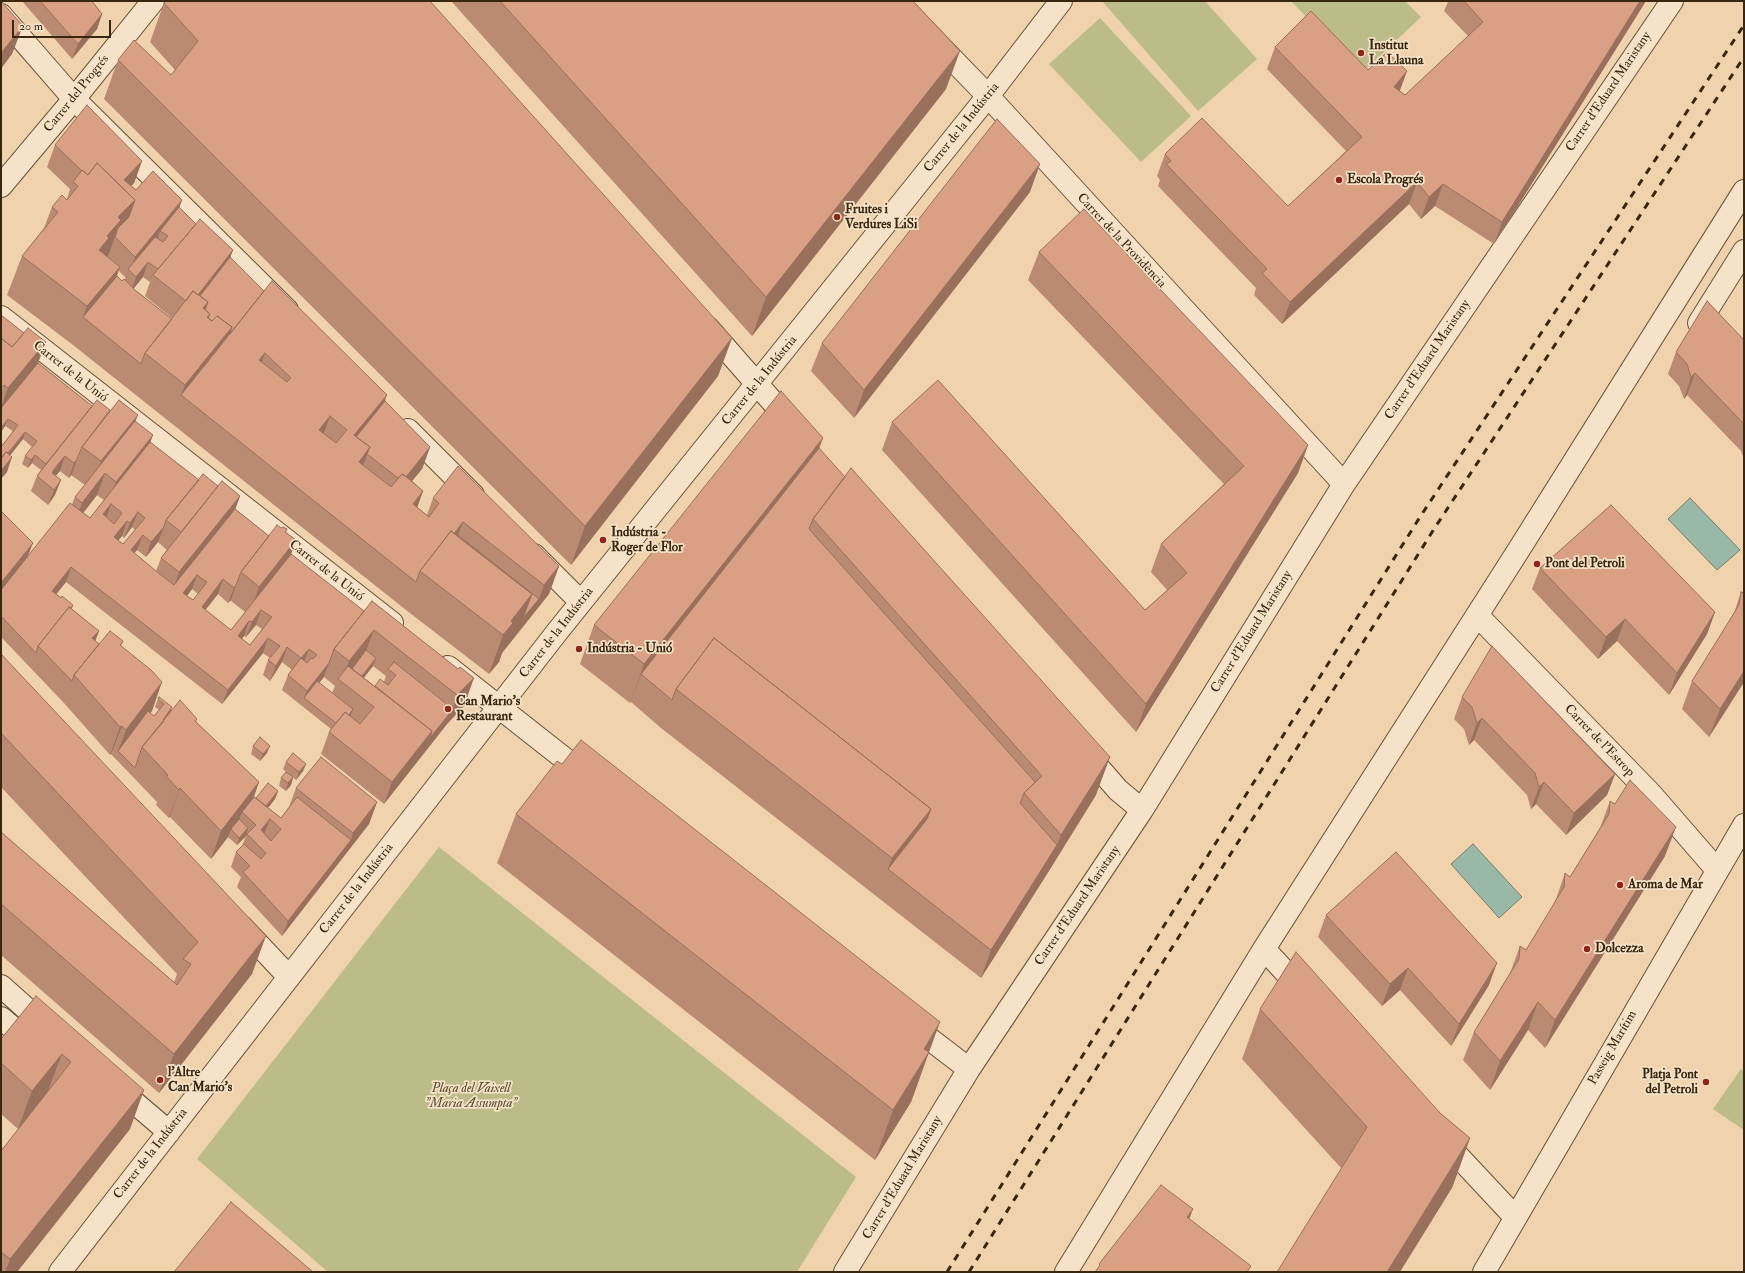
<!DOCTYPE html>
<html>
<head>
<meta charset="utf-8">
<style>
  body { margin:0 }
  #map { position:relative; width:1745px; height:1273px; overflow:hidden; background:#f0d3ac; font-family:"IM FELL Double Pica",serif }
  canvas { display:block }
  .frame { position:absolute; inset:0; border:2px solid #38260e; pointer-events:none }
  .scale { position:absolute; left:12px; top:20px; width:99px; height:18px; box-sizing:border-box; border:2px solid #38260e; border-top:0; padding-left:5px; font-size:12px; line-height:14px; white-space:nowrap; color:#38260e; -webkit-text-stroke:3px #f5e2c9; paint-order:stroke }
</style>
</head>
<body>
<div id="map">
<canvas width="1745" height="1273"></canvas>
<div class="frame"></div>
<div class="scale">20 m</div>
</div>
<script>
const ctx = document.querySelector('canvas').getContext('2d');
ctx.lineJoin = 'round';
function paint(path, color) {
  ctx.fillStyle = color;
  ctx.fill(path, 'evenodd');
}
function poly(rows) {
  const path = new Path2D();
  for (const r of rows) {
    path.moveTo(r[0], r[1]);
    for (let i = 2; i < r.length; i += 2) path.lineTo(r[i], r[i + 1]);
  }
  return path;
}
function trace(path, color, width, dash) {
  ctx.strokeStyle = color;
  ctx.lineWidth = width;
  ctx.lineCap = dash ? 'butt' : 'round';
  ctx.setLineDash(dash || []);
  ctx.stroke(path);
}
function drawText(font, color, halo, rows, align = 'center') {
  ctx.font = font + ' "IM FELL Double Pica",serif';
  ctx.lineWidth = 3.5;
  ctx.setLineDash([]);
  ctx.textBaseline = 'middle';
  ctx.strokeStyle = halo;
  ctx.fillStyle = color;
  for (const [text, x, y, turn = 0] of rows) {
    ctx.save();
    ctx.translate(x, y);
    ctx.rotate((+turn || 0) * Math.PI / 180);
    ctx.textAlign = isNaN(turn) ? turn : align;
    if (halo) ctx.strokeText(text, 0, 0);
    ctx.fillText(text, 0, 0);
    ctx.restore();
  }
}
const green = poly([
  [1102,1,1205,1,1257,59,1198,111],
  [1291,1,1405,1,1421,17,1361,74],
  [1100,18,1191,116,1141,162,1049,64],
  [439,847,856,1177,797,1272,328,1272,197,1159],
  [1741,1069,1744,1071,1744,1130,1713,1109]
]);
const water = poly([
  [1690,498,1740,550,1717,570,1668,519,1690,498],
  [1473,844,1522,897,1499,918,1451,864,1473,844]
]);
const minor = poly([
  [896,1,988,96,1344,484],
  [1,15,74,99,287,310],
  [1,186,74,99,153,1],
  [1744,251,1699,323,1744,370],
  [1,317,392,623],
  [708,328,792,424],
  [408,430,473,495],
  [534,555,581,602],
  [1477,615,1651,794,1717,870],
  [448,667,589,778],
  [1084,751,1118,790,1142,810],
  [242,927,289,977],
  [1264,949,1305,993],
  [1,986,48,1028],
  [1,1018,21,1035,1,1061],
  [910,1024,969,1069],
  [115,1086,169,1132],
  [1442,1139,1515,1217],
  [60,1272,557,632,988,96,1061,1],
  [845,1272,969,1069,1142,810,1344,484,1672,1],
  [1066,1272,1264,949,1518,551,1744,191],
  [1484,1272,1744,825]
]);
const rail = poly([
  [947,1272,1420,517,1744,25],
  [969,1272,1434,529,1744,57]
]);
const wall = poly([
  [22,1,92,1,102,14,97,29,72,59],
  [451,1,913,1,946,89,752,336],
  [1446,1,1646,1,1494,244,1435,206,1421,219,1409,204,1282,324,1254,295,1256,288,1158,186,1160,180,1157,176,1165,154,1288,206,1346,151,1267,69,1275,47,1368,70,1407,71,1399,91,1405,95,1468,36,1444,11,1448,2],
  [164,3,732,338,718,376,571,565,104,99,118,60,171,75,175,70,150,42],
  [55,145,142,161,134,183,131,186,136,190,182,200,179,207,196,224,233,250,230,257,264,291,385,401,430,447,422,469,412,481,423,491,417,508,427,515,433,498,559,566,549,594,502,653,499,662,489,674,406,610,73,345,7,295,22,256,44,228,52,207,67,199,70,189,47,167],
  [118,270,125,277,125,280,122,281,116,278],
  [143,277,150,282,145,296,172,318,172,319,133,288],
  [1030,192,854,418,811,371,822,343],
  [1039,252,1308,445,1298,473,1136,732,882,450,892,422,1145,610,1167,590,1151,572,1161,544,1224,484,1028,280],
  [1,315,24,333,46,342,38,363,92,406,110,410,135,421,150,442,199,480,218,486,240,496,235,509,269,536,281,528,287,529,286,532,296,540,291,554,364,611,458,669,464,706,447,724,384,804,321,754,329,732,331,729,282,690,288,675,292,670,282,662,270,681,263,675,268,660,270,658,263,653,222,704,66,582,56,594,61,598,73,605,72,609,99,631,95,641,99,644,123,641,121,646,152,711,150,713,154,716,159,710,155,707,158,699,172,707,171,712,197,719,196,722,259,782,254,797,256,798,278,791,275,799,268,808,281,818,289,807,296,788,377,802,369,824,282,936,237,887,241,877,231,867,236,852,242,846,246,836,237,845,228,837,211,859,170,817,169,818,156,805,157,802,111,754,110,755,64,703,1,637,1,511,28,557,72,504,75,497,85,485,71,475,72,474,69,478,60,471,55,476,55,495,48,505,31,491,37,476,41,470,32,463,28,468,22,464,25,456,32,447,23,439,10,455,7,472,1,479,1,447,13,431,5,426,1,432],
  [97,495,104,500,90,518,83,513],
  [132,527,135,530,123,544,118,541,122,536,124,538],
  [158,542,167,550,161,558,156,571,134,553,137,550,146,557],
  [192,589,198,594,193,600,187,596],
  [218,594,228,603,231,600,230,600,245,612,231,630,205,610],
  [256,625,262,629,250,645,242,639,244,636,246,637],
  [373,666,386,676,384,682,375,686,364,678],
  [324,677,335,686,332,693,319,683],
  [1744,340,1744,459,1741,451,1687,395,1684,399,1679,386,1668,374,1676,352],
  [819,448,1096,795,1047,874,981,978,661,728,631,702,630,703,580,664,594,625],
  [1540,568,1715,612,1707,634,1669,695,1617,641,1598,659,1532,589],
  [1741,592,1744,682,1709,737,1682,709,1692,681,1733,616],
  [1,654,252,974,159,1093,1,955,1,832,174,982,177,974,1,787],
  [1462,697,1615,774,1607,795,1566,835,1536,804,1531,809,1527,795,1474,740,1469,745,1464,729,1454,719],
  [253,746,267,753,260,761,251,754],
  [286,762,306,764,303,771,296,780,283,769],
  [293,777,291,785,286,791,279,786,281,778],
  [1610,801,1665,856,1545,1048,1528,1030,1490,1090,1463,1060,1474,1032,1510,973,1520,946,1526,950,1555,902,1565,873,1570,877,1600,828],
  [516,814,922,1071,911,1102,875,1160,497,863],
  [1326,915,1489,985,1451,1046,1400,990,1382,1006,1318,937],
  [36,996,130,1129,17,1272,1,1272,1,1151,18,1129,1,1114,1,1039],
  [1260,1009,1440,1113,1470,1138,1452,1188,1341,1168,1242,1059]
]);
const shadedWall = poly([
  [1640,1,1646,1,1494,244,1502,222],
  [102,14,97,29,72,59,78,44],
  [23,26,12,54,1,69,1,53],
  [960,51,946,89,752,336,766,297],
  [1407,71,1399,93,1394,87],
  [142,161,134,183,116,202,124,180],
  [1040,164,1030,192,854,418,864,390],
  [1417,182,1409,204,1282,324,1290,302],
  [1443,184,1435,206,1421,219,1429,197],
  [135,200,121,238,115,237,107,259,99,250,118,217],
  [182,200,174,222,160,231,155,246,130,271,135,257],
  [233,250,225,272,190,304],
  [148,262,143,277,131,292,136,277],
  [120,267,106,306,83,317,87,306],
  [208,302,194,341,203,308],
  [232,327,225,346,181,395,185,385],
  [732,338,718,376,571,565,585,526],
  [46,342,35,370,1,412,1,407,8,388],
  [265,353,255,381,259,360],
  [1695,373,1687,395,1684,399,1691,377],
  [387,395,377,423,352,442,354,435],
  [138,415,127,443,91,489,101,461],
  [330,416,320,444,319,430],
  [8,419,5,426,1,432,1,428],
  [25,432,23,439,1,467,4,459],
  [153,435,145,457,108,503,116,482],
  [823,438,809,476,641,674,630,703,644,664],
  [1308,445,1298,473,1136,732,1146,704],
  [370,447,359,476,359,462],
  [430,447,422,469,394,503,402,482],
  [35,455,32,463,28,468,31,460],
  [65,456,60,471,48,485,52,473],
  [12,457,7,472,1,479,1,471],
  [77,459,72,474,69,478,74,463],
  [105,473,97,495,74,525,82,503],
  [61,480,55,495,48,505,54,490],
  [423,491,413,519,413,504],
  [240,496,230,524,169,600,179,572],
  [111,504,106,519,103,514],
  [138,512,132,527,124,538,130,523],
  [127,521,122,536,108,552,114,537],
  [463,522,453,549,423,574],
  [164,527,158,542,146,557,151,542],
  [143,535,137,550,125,565,131,550],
  [296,540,286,569,249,615,259,587],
  [33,543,22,571,1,598,1,583],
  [559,566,549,594,502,653,499,662,489,674,503,635,511,621,532,594,539,599,544,585],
  [71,567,66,582,47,606,52,591],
  [197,575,192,589,178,608,183,593],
  [223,579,218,594,196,622,202,607],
  [236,585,231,600,228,603,234,588],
  [261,610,256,625,246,637,252,622],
  [1715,612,1707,634,1669,695,1677,673],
  [1625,619,1617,641,1598,659,1606,637],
  [249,621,244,636,232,651,238,636],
  [374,630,363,658,341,682,349,661],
  [99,631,91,652,92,638],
  [268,638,263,653,222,704,228,690],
  [287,647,282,662,270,681,276,666],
  [309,649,303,664,301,658],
  [376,658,373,666,354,689,357,682],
  [329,663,324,677,306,700,304,698,307,691],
  [1744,671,1744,682,1709,737,1720,709],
  [474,678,464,706,447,724,384,804,392,782,432,731,453,709,457,695],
  [162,682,152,711,120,752,118,751,126,730],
  [172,707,169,715,160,728,163,720],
  [353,709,350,717,339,726],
  [1482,718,1474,740,1469,745,1477,723],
  [122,726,111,754,110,755,120,727],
  [270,746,267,753,260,761,263,754],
  [1110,757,1096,795,1047,874,981,978,991,950,1057,845,1061,835],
  [306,764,303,771,296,780,299,772],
  [1615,774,1607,795,1566,835,1574,813],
  [293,777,291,785,286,791,288,783],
  [259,782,251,804,242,812,237,826,231,829,228,837,211,859,221,831],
  [1544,782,1536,804,1531,809,1539,787],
  [180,788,170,817,169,818,179,790],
  [278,791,275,799,258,820,261,812],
  [377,802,369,824,282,936,288,921,351,840,353,833],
  [931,809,917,847,888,869,892,858],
  [270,819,264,834,261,830],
  [1676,827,1665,856,1545,1048,1555,1020],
  [248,828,246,836,237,845,239,838],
  [266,936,252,974,159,1093,174,1054],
  [1497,963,1489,985,1451,1046,1459,1024],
  [1408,968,1400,990,1382,1006,1390,984],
  [1538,1002,1528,1030,1490,1090,1500,1061],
  [940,1022,911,1102,875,1160,893,1110,924,1049],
  [62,1054,47,1093,18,1129,32,1091],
  [144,1090,130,1129,17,1272,5,1272,10,1259],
  [1470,1138,1452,1188,1400,1272,1387,1272],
  [1193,1209,1172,1266,1187,1217]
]);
const building = poly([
  [1,1,23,26,1,53,1,1],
  [40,1,92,1,102,14,78,44,40,1],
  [166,1,430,1,732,338,585,526,118,60,134,40,171,75,198,41,164,3,166,1],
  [500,1,913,1,960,51,766,297,500,1],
  [1464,1,1640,1,1502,222,1443,184,1429,197,1417,182,1290,302,1262,273,1267,269,1166,164,1171,161,1165,154,1202,118,1288,206,1362,137,1275,47,1311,11,1368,70,1387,52,1407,71,1394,87,1405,95,1483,22,1464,1],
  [87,105,142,161,124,180,136,190,153,171,182,200,135,257,115,237,118,228,129,217,135,200,97,163,88,175,82,170,82,171,55,145,87,105],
  [997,119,1040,164,864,390,822,343,997,119],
  [97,163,135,200,118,217,121,220,107,236,109,238,99,250,120,267,87,306,22,256,58,212,52,207,62,195,67,200,78,186,73,182,82,170,88,175,97,163],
  [179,207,196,224,158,269,148,262,136,277,128,269,155,237,163,242,168,236,160,231,179,207],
  [1084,209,1308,445,1146,704,892,422,938,380,1145,610,1187,573,1161,544,1244,466,1039,252,1084,209],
  [200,219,233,250,198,295,193,291,186,301,153,275,200,219],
  [230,257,264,291,230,334,232,327,217,316,212,321,208,318,210,314,205,310,208,302,200,296,230,257],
  [117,276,122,281,124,279,136,291,172,319,145,353,141,364,83,317,117,276],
  [272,281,387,395,354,435,370,447,359,462,391,487,402,474,404,475,423,491,413,504,429,517,439,503,433,498,458,466,559,566,544,585,463,522,454,534,451,531,420,571,416,582,181,395,272,281],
  [265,353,291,378,287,382,259,360,265,353],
  [330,416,347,430,336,443,319,430,330,416],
  [193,291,208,302,203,308,210,314,207,317,212,321,217,316,232,327,185,385,145,353,193,291],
  [1707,301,1744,340,1744,424,1695,373,1691,377,1687,364,1676,352,1707,301],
  [1,315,24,333,12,347,1,338,1,315],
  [28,328,46,342,8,388,4,385,1,388,1,338,12,347,28,328],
  [38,363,92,406,46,464,35,455,31,460,25,456,37,441,25,432,8,453,6,452,2,458,1,457,1,447,18,425,8,419,1,428,1,408,38,363],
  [781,391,823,438,644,664,594,625,781,391],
  [97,400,110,410,82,447,77,459,74,463,65,456,54,469,52,473,61,480,54,490,37,476,97,400],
  [119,400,138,415,101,461,82,447,119,400],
  [385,401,430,447,406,477,402,474,398,478,367,454,370,447,356,437,385,401],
  [135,421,153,435,116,482,105,473,82,503,75,497,135,421],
  [150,442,199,480,166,520,164,527,151,542,143,535,131,550,156,571,174,585,235,509,269,536,241,572,236,585,234,588,223,579,202,607,231,630,291,554,364,611,334,649,329,663,307,691,288,675,301,658,307,663,311,658,313,659,317,655,309,649,301,658,287,647,276,666,268,660,280,646,268,638,228,690,71,567,52,591,61,598,62,596,73,605,71,608,69,607,38,646,36,653,1,616,1,590,70,503,90,518,150,442],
  [111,504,122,513,114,524,103,514,111,504],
  [138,512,145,518,123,544,114,537,127,521,130,523,138,512],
  [197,575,207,582,193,600,183,593,197,575],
  [261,610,272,617,250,645,238,636,249,621,252,622,261,610],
  [819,448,845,477,813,519,809,529,1035,782,1024,793,1020,803,1057,845,991,950,888,869,927,819,931,809,714,638,676,689,672,700,641,674,819,448],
  [6,452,12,457,1,471,1,458,6,452],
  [851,468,1110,757,1061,835,1024,793,1042,776,813,519,851,468],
  [203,474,218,486,181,532,166,520,203,474],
  [222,481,240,496,179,572,161,558,222,481],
  [1611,505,1715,612,1677,673,1625,619,1606,637,1540,568,1611,505],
  [1,511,33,543,1,583,1,511],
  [277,525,281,528,283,527,287,529,285,532,296,540,259,587,241,572,277,525],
  [451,531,532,594,511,621,513,623,503,635,420,571,451,531],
  [458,535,539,599,523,618,532,594,457,536,458,535],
  [1741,592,1744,593,1744,671,1720,709,1692,681,1739,605,1741,592],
  [372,601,458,669,460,667,474,678,457,695,374,630,349,661,334,649,372,601],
  [69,607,99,631,92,638,99,644,74,675,72,681,38,646,69,607],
  [110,631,123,641,120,645,151,670,162,682,126,730,122,726,120,727,74,675,110,631],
  [714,638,931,809,892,858,676,689,714,638],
  [1492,646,1615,774,1574,813,1544,782,1539,787,1535,773,1482,718,1477,723,1472,707,1462,697,1492,646],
  [366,650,376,658,362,676,352,669,366,650],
  [1,654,266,936,174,1054,1,904,1,832,177,985,191,964,183,959,198,942,1,733,1,654],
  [394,662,453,709,430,738,432,731,375,686,380,679,388,685,396,675,388,669,394,662],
  [348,666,432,731,392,782,329,732,345,712,360,724,374,707,338,679,348,666],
  [317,681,353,709,349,715,345,712,336,723,304,698,317,681],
  [159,697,172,707,163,720,164,721,142,747,135,768,118,751,148,711,154,716,164,704,158,699,159,697],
  [180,700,197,719,195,721,259,782,221,831,180,788,179,790,166,776,168,775,142,747,180,700],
  [260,737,270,746,263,754,253,746,260,737],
  [581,740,940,1022,924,1049,929,1052,893,1110,516,814,557,761,562,764,581,740],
  [293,753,306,764,299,772,286,762,293,753],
  [321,757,377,802,353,833,296,788,321,757],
  [286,772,293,777,288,783,281,778,286,772],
  [1630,780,1676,827,1555,1020,1538,1002,1500,1061,1474,1032,1519,959,1520,946,1526,950,1564,887,1565,873,1570,877,1609,814,1610,801,1615,804,1630,780],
  [268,783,278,791,266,806,256,798,268,783],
  [254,797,281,818,297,797,351,840,288,921,243,872,250,866,236,852,244,844,261,859,266,853,247,834,256,825,242,812,254,797],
  [270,819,281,829,271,841,261,830,270,819],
  [239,819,248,828,239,838,231,829,239,819],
  [1396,852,1497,963,1459,1024,1408,968,1390,984,1326,915,1396,852],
  [1296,952,1440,1113,1470,1138,1387,1272,1277,1272,1367,1127,1260,1009,1296,952],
  [36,996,144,1090,10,1259,1,1252,1,1151,71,1062,62,1054,32,1091,1,1063,1,1039,36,996],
  [1161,1185,1193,1209,1187,1217,1251,1266,1247,1272,1095,1272,1100,1265,1099,1264,1161,1185],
  [231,1202,313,1272,174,1272,231,1202]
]);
const markers = [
  [1361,53,4,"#8f2418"],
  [1339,180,4,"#8f2418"],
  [837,217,4,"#8f2418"],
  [603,540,4,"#8f2418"],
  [1537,564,4,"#8f2418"],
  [579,649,4,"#8f2418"],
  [448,709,4,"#8f2418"],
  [1620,885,4,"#8f2418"],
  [1587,949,4,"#8f2418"],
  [160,1080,4,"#8f2418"],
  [1706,1082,4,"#8f2418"]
];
const poiNames = [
  ["Institut",1369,46],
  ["La Llauna",1369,61],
  ["Escola Progrés",1347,180],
  ["Fruites i",845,210],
  ["Verdures LiSi",845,225],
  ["Indústria -",611,533],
  ["Roger de Flor",611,548],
  ["Pont del Petroli",1545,564],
  ["Indústria - Unió",587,649],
  ["Can Mario’s",456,702],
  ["Restaurant",456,717],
  ["Aroma de Mar",1628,885],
  ["Dolcezza",1595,949],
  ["l'Altre",168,1073],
  ["Can Mario's",168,1088],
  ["Platja Pont",1698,1075,"right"],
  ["del Petroli",1698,1090,"right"]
];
const streetNames = [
  ["Carrer d'Eduard Maristany",1609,92,-56],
  ["Carrer del Progrés",77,94,-51],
  ["Carrer de la Indústria",962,128,-51],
  ["Carrer de la Providència",1121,241,47],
  ["Carrer d'Eduard Maristany",1428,360,-56],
  ["Carrer de la Unió",70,372,38],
  ["Carrer de la Indústria",760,381,-51],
  ["Carrer de la Unió",326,571,38],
  ["Carrer d'Eduard Maristany",1252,632,-58],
  ["Carrer de la Indústria",557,633,-52],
  ["Carrer de l'Estrop",1599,741,46],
  ["Carrer de la Indústria",357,889,-52],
  ["Carrer d'Eduard Maristany",1078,906,-56],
  ["Passeig Marítim",1613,1048,-60],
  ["Carrer de la Indústria",151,1154,-52],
  ["Carrer d'Eduard Maristany",903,1178,-59]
];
const parkNames = [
  ["Plaça del Vaixell",471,1089],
  ["\"Maria Assumpta\"",471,1104]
];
paint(green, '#bbbc88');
paint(water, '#9ab8a8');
trace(water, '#737e6a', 1);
trace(minor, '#665136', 24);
trace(minor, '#f5e2c9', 22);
trace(rail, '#38260e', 3, [7, 7]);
paint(wall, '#bb8a72');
paint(shadedWall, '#98705c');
paint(building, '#d9a084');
trace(building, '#98705c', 1);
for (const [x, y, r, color] of markers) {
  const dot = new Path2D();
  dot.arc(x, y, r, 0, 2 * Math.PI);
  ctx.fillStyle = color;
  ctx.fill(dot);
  trace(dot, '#f5e2c9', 1.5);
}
drawText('bold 13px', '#38260e', '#f5e2c9', poiNames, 'left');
drawText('13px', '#38260e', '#f5e2c9', streetNames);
drawText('italic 13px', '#594c2c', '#f5e2c9', parkNames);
</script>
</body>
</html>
